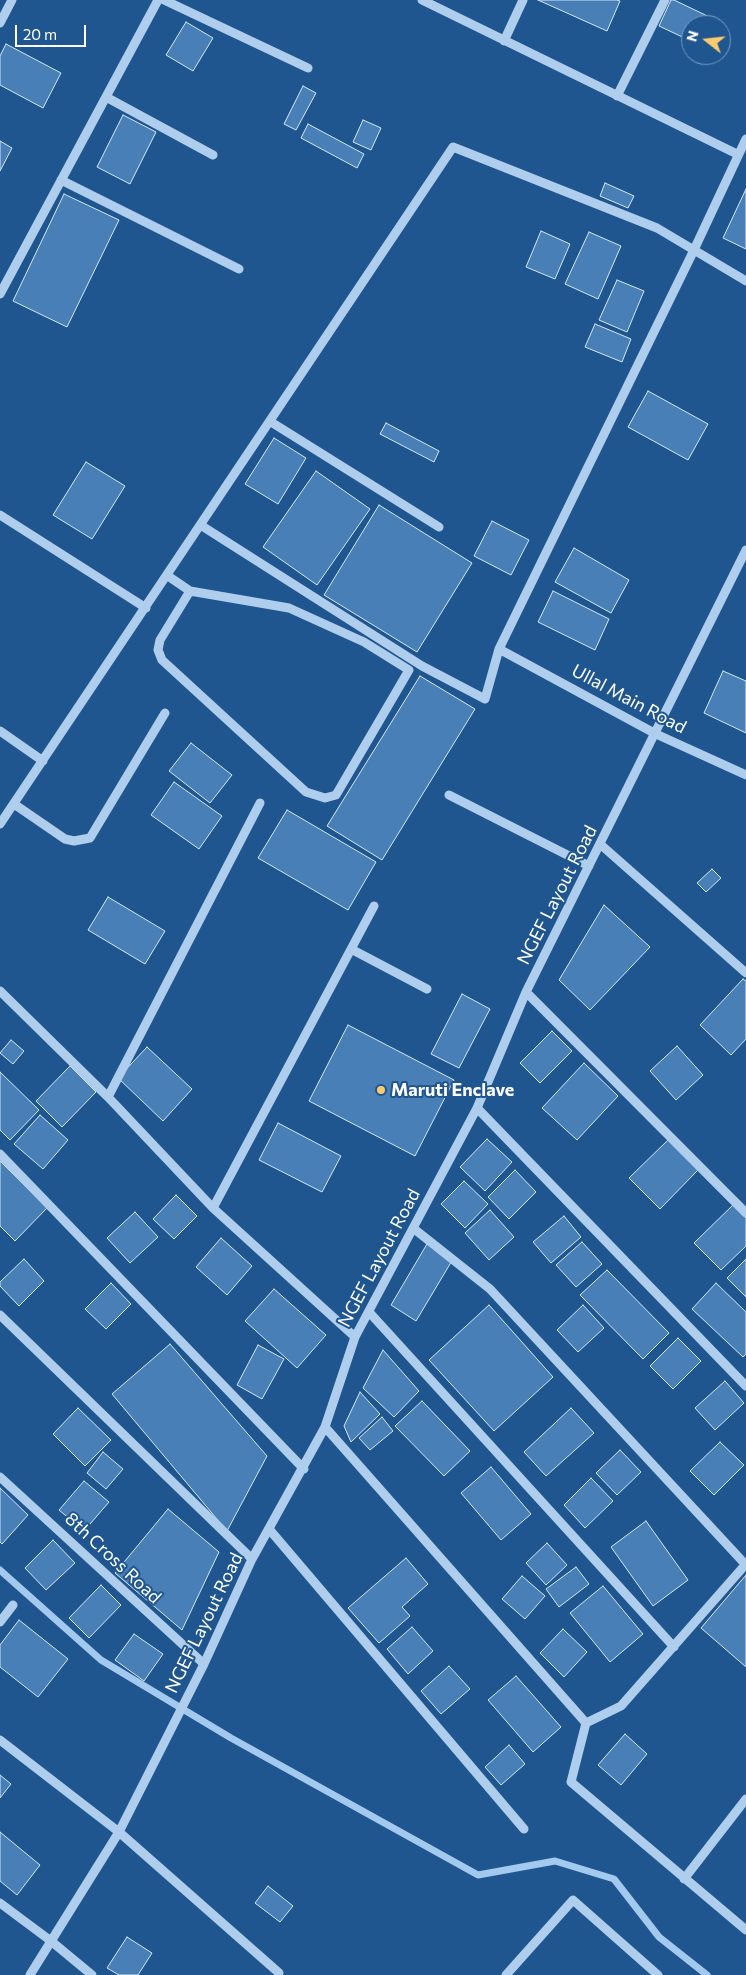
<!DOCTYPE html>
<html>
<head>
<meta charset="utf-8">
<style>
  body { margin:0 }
  #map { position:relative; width:746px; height:1975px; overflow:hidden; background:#1f5690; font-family:Commissioner,sans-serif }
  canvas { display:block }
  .north { position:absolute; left:681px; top:15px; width:50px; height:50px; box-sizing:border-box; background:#1f5690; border:1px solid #799abc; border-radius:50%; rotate:286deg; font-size:14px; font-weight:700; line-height:20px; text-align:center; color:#fff }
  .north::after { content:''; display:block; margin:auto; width:18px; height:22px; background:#fbcc6f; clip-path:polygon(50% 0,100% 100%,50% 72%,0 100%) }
  .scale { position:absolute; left:15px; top:25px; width:71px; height:22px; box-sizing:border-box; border:2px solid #fff; border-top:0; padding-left:6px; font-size:15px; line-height:18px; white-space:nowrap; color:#fff; -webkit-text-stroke:4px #1f5690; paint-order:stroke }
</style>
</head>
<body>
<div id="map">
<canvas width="746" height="1975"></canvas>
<div class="north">N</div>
<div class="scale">20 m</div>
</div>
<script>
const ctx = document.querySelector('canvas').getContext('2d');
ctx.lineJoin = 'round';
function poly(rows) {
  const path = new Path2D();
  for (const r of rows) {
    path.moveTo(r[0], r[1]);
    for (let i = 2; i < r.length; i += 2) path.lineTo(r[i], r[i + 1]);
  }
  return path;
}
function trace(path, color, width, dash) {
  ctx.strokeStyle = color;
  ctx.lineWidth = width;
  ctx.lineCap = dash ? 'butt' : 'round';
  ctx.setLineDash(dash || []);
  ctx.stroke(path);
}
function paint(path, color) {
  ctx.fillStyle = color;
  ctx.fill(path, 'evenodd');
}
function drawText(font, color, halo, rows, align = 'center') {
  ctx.font = font + ' Commissioner,sans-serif';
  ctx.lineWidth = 4;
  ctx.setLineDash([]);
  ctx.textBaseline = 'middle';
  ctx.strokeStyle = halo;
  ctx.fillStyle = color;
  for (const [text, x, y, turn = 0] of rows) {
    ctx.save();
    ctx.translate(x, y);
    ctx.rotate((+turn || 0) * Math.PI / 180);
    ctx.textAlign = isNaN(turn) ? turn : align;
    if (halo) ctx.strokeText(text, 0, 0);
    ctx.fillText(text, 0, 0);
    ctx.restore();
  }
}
const stream = poly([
  [0,1570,101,1660,231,1738,478,1875,555,1861,614,1879,659,1937,707,1975]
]);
const building = poly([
  [538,0,617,0,620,1,607,31,538,0],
  [671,0,674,0,722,23,721,25,691,25,691,41,659,26,671,0],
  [186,22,213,38,193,71,166,55,186,22],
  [6,44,61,73,43,108,0,85,0,56,6,44],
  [303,86,316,93,296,130,284,124,303,86],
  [123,115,156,132,130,184,97,167,123,115],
  [363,120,381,128,371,150,353,142,363,120],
  [308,124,364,154,357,168,301,138,308,124],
  [0,141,12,148,0,171,0,141],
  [605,183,634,196,628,208,600,196,605,183],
  [746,189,746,249,723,238,746,189],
  [64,194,119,220,67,327,13,301,64,194],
  [541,231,570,244,555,279,526,267,541,231],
  [589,232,621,246,598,299,565,284,589,232],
  [617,280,644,291,627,332,599,320,617,280],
  [595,324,631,339,622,362,585,347,595,324],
  [648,391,708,424,688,460,628,427,648,391],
  [386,423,439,451,434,462,380,434,386,423],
  [274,438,306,458,278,504,245,484,274,438],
  [86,462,125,486,92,539,53,515,86,462],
  [316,471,370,509,317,585,263,547,316,471],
  [379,505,472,563,417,652,324,595,379,505],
  [492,521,529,540,511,575,474,556,492,521],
  [574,548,629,580,611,613,555,582,574,548],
  [553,591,609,619,595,650,538,622,553,591],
  [723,671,746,681,746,733,704,713,723,671],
  [420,676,475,709,382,860,327,826,420,676],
  [191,743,232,775,210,803,169,771,191,743],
  [174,782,222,816,199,849,151,815,174,782],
  [287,810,376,862,348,910,258,858,287,810],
  [712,869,721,878,706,892,697,883,712,869],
  [108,897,165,931,145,964,88,930,108,897],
  [604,905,650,947,590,1010,559,980,604,905],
  [743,979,746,981,746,1039,731,1055,700,1025,743,979],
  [462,994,490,1009,459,1068,431,1054,462,994],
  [348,1025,454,1080,415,1156,309,1101,348,1025],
  [552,1031,572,1051,540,1083,520,1063,552,1031],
  [11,1040,24,1051,13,1064,0,1053,11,1040],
  [677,1046,703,1075,676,1100,650,1071,677,1046],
  [147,1047,192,1089,163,1121,118,1078,147,1047],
  [584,1063,618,1096,577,1140,542,1108,584,1063],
  [70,1066,96,1092,62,1127,36,1101,70,1066],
  [0,1072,39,1110,10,1140,0,1130,0,1072],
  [40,1115,68,1140,43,1169,14,1144,40,1115],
  [278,1123,341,1156,322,1192,259,1160,278,1123],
  [487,1139,512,1162,485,1191,460,1167,487,1139],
  [668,1140,698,1170,660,1209,629,1178,668,1140],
  [0,1161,47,1208,15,1241,0,1226,0,1161],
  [515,1170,536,1192,509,1219,488,1197,515,1170],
  [464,1181,488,1204,465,1228,441,1204,464,1181],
  [176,1195,197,1216,174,1239,153,1219,176,1195],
  [733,1205,746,1218,746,1246,721,1270,694,1243,733,1205],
  [490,1210,514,1237,489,1260,465,1233,490,1210],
  [135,1212,158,1237,130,1263,107,1238,135,1212],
  [564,1216,581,1237,551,1263,533,1242,564,1216],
  [221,1238,252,1266,227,1295,196,1267,221,1238],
  [582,1242,602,1264,576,1287,556,1265,582,1242],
  [427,1244,453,1259,416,1321,391,1305,427,1244],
  [24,1259,44,1281,19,1306,0,1286,0,1282,24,1259],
  [746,1259,746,1297,727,1278,746,1259],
  [607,1270,669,1333,643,1359,580,1295,607,1270],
  [111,1283,131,1304,106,1329,85,1309,111,1283],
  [716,1283,746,1312,746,1354,743,1357,692,1309,716,1283],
  [274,1289,326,1335,297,1368,245,1321,274,1289],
  [489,1305,553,1377,494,1431,429,1360,489,1305],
  [583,1305,604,1328,578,1352,557,1330,583,1305],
  [678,1338,701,1361,673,1389,650,1366,678,1338],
  [170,1344,267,1456,227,1531,112,1394,170,1344],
  [258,1345,284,1359,262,1399,237,1385,258,1345],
  [383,1350,419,1391,394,1417,363,1388,383,1350],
  [725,1381,744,1403,715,1430,695,1408,725,1381],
  [360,1392,380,1414,351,1442,344,1426,360,1392],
  [422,1401,470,1451,444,1476,395,1426,422,1401],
  [78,1408,111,1440,85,1466,53,1434,78,1408],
  [571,1408,594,1433,546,1476,524,1452,571,1408],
  [382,1417,393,1431,370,1450,359,1438,382,1417],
  [720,1442,744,1465,714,1495,690,1471,720,1442],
  [620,1450,641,1472,617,1495,596,1473,620,1450],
  [103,1452,123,1469,106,1489,87,1473,103,1452],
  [491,1467,531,1514,501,1540,461,1493,491,1467],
  [591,1478,613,1501,585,1528,564,1505,591,1478],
  [84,1481,109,1502,84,1531,59,1510,84,1481],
  [0,1488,28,1515,2,1544,0,1542,0,1488],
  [168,1509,219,1552,182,1630,115,1573,168,1509],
  [646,1521,688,1580,653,1606,611,1547,646,1521],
  [53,1540,75,1563,46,1590,25,1568,53,1540],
  [547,1543,567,1565,546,1585,526,1563,547,1543],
  [406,1558,428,1584,402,1607,410,1616,379,1643,348,1608,406,1558],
  [576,1567,589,1584,559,1607,546,1589,576,1567],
  [746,1575,746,1667,701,1628,746,1575],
  [522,1576,545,1596,525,1619,502,1599,522,1576],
  [101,1585,121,1605,89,1638,69,1618,101,1585],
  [603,1586,643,1634,610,1662,570,1613,603,1586],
  [19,1620,68,1659,38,1697,0,1667,0,1645,19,1620],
  [412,1627,433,1651,408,1674,387,1649,412,1627],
  [563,1629,587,1652,564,1677,540,1653,563,1629],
  [134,1634,163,1654,144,1681,115,1660,134,1634],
  [449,1666,470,1689,441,1714,421,1691,449,1666],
  [516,1676,561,1727,533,1752,488,1700,516,1676],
  [625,1734,647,1754,621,1785,598,1765,625,1734],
  [509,1745,525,1764,501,1785,485,1767,509,1745],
  [0,1775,11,1784,0,1798,0,1775],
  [0,1832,40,1865,17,1895,0,1881,0,1832],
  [268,1886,293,1906,280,1922,255,1903,268,1886],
  [127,1937,152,1953,138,1975,119,1975,107,1968,127,1937]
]);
const minor = poly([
  [164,0,308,68],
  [422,0,737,154],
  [0,23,12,0],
  [504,41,523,0],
  [617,96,665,0],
  [106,97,213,155],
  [61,180,239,269],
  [0,294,158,0],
  [271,422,439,527],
  [0,515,146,608],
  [202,526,422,666,485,699,499,649,693,252,746,139],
  [168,576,190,591,289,608,364,642,409,670,336,795,325,798,306,792,162,660,158,650,160,640,190,591],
  [499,649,656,734,746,775],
  [0,731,43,761],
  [449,795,589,866],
  [14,804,65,839,74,841,90,838,165,713],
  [0,824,453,147,657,228,746,281],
  [600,844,746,973],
  [351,949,427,989],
  [0,991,108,1097,213,1208,355,1337],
  [526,992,746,1213],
  [108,1097,260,803],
  [477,1108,746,1386],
  [0,1154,304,1469],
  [213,1208,374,906],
  [413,1228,490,1289,746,1565],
  [369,1312,674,1647],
  [0,1315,252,1559],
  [325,1427,586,1723,571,1782,746,1930],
  [0,1477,204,1664],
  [269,1529,524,1829],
  [0,1622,13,1605],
  [586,1723,621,1706,746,1564],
  [0,1740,119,1832,279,1973],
  [684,1879,746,1799],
  [0,1903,51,1941,92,1975],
  [30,1975,119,1832,204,1664,252,1559,325,1427,355,1337,477,1108,526,992,746,550],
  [506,1975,573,1900,658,1975]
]);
const markers = [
  [381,1090,5,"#fbcc6f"]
];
const streetNames = [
  ["Ullal Main Road",629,699,28],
  ["NGEF Layout Road",557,895,-63],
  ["NGEF Layout Road",379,1258,-62],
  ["8th Cross Road",113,1558,43],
  ["NGEF Layout Road",204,1623,-64]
];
const poiNames = [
  ["Maruti Enclave",391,1090]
];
trace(stream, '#a3c9ef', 7);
paint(building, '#487fb7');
trace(building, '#d5e7f9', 1);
trace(minor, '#afceed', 9);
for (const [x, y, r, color] of markers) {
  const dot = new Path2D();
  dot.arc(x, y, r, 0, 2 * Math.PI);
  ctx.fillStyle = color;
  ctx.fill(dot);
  trace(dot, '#1f5690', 2);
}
drawText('18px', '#fff', '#1f5690', streetNames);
drawText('bold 18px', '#fff', '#1f5690', poiNames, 'left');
</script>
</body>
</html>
